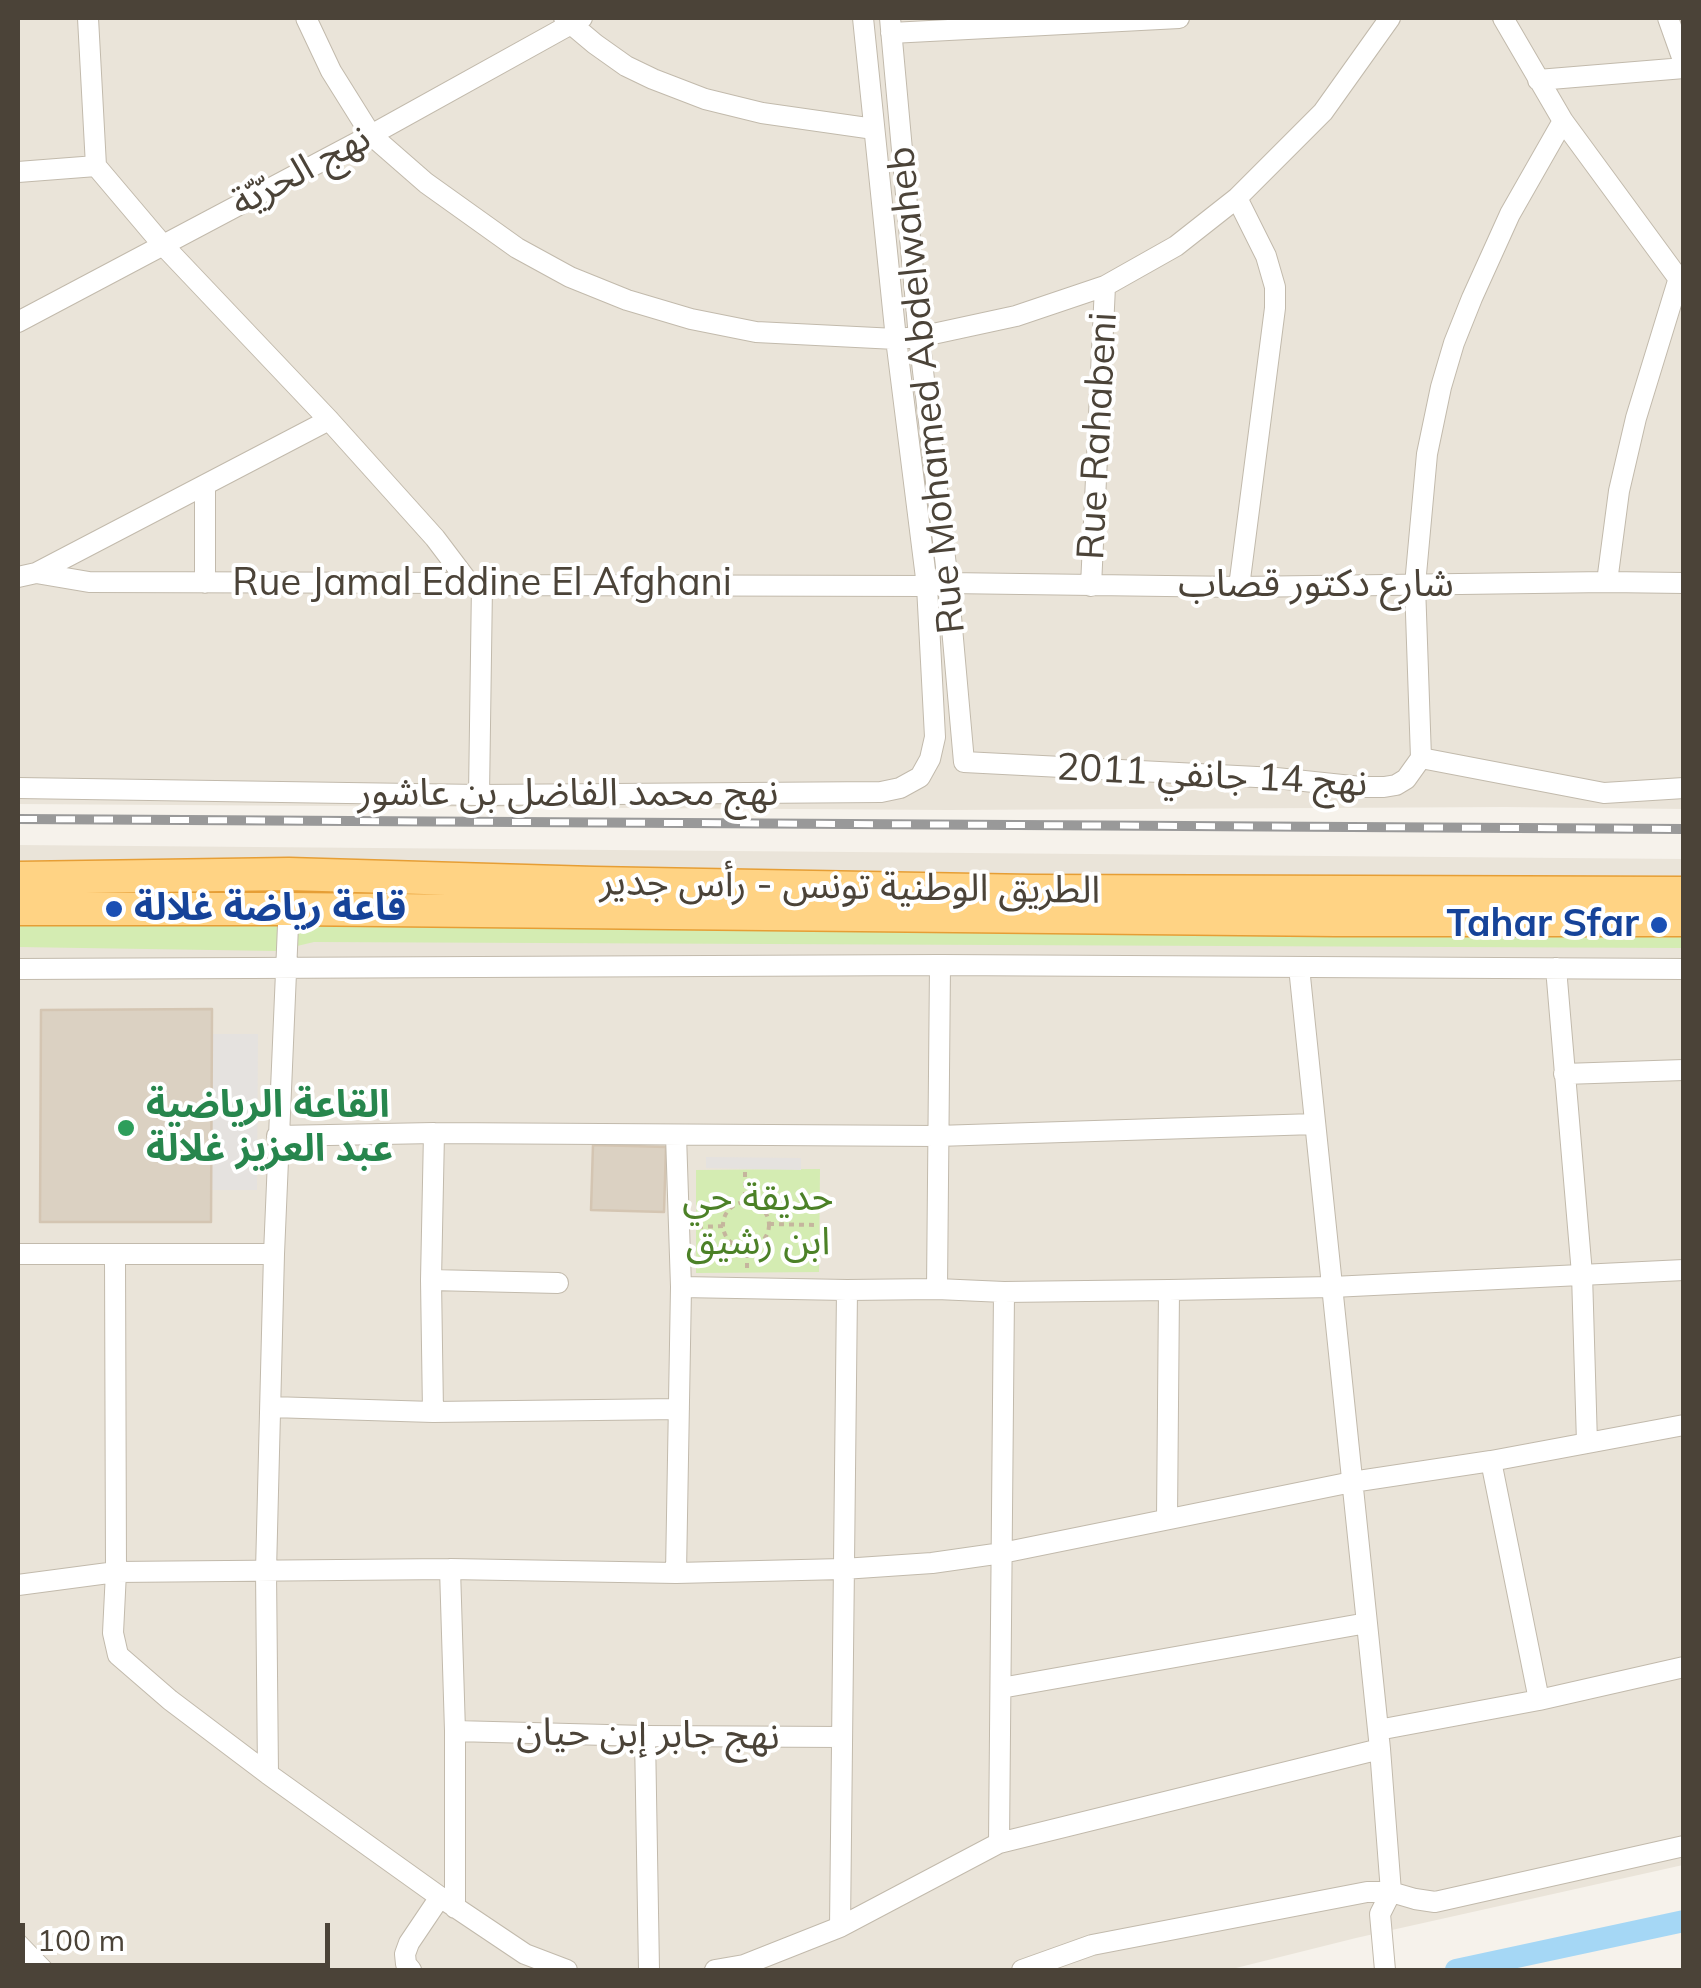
<!DOCTYPE html>
<html>
<head>
<meta charset="utf-8">
<style>
  body { margin:0 }
  #map { position:relative; width:1701px; height:1988px; overflow:hidden; background:#f6f2eb; font-family:Mulish,sans-serif }
  canvas { display:block }
  .frame { position:absolute; inset:0; border:20px solid #4b4338; pointer-events:none }
  .scale { position:absolute; left:20px; top:1923px; width:310px; height:45px; box-sizing:border-box; border:5px solid #4b4338; border-top:0; padding-left:12px; font-size:30px; line-height:35px; white-space:nowrap; color:#4b4338; -webkit-text-stroke:8px #fff; paint-order:stroke }
</style>
</head>
<body>
<div id="map">
<canvas width="1701" height="1988"></canvas>
<div class="frame"></div>
<div class="scale">100 m</div>
</div>
<script>
const ctx = document.querySelector('canvas').getContext('2d');
ctx.lineJoin = 'round';
function paint(path, color) {
  ctx.fillStyle = color;
  ctx.fill(path, 'evenodd');
}
function poly(rows) {
  const path = new Path2D();
  for (const r of rows) {
    if (r.length === 3) {
      path.moveTo(r[0] + r[2], r[1]);
      path.arc(r[0], r[1], r[2], 0, 2 * Math.PI);
      continue;
    }
    path.moveTo(r[0], r[1]);
    for (let i = 2; i < r.length; i += 2) path.lineTo(r[i], r[i + 1]);
  }
  return path;
}
function trace(path, color, width, dash) {
  ctx.strokeStyle = color;
  ctx.lineWidth = width;
  ctx.lineCap = dash ? 'butt' : 'round';
  ctx.setLineDash(dash || []);
  ctx.stroke(path);
}
function drawText(font, color, halo, rows, align = 'center') {
  ctx.font = font + ' Mulish,"Noto Sans Arabic",sans-serif';
  ctx.lineWidth = 8;
  ctx.setLineDash([]);
  ctx.textBaseline = 'middle';
  ctx.strokeStyle = halo;
  ctx.fillStyle = color;
  for (const [text, x, y, turn = 0] of rows) {
    ctx.save();
    ctx.translate(x, y);
    ctx.rotate((+turn || 0) * Math.PI / 180);
    ctx.textAlign = isNaN(turn) ? turn : align;
    if (halo) ctx.strokeText(text, 0, 0);
    ctx.fillText(text, 0, 0);
    ctx.restore();
  }
}
const residential = poly([
  [18,18,1683,18,1683,809,1505,807,948,810,18,804],
  [18,845,1683,859,1683,1865,1356,1938,1228,1970,18,1970]
]);
const green = poly([
  [18,917,1684,926,1683,948,314,942,276,951,18,947],
  [820,1169,819,1272,696,1273,696,1170]
]);
const parking = poly([
  [211,1034,258,1034,257,1190,212,1190],
  [706,1157,801,1158,801,1170,706,1168]
]);
const canal = poly([
  [1456,1970,1684,1921]
]);
const building = poly([
  [212,1009,211,1222,40,1222,41,1010,212,1009],
  [593,1145,666,1147,664,1212,591,1210,593,1145]
]);
const path = poly([
  [745,1172,745,1203],
  [746,1225,23],
  [769,1224,816,1225],
  [698,1227,723,1226],
  [747,1268,747,1248]
]);
const minor = poly([
  [88,18,96,166,162,244,329,420,435,538,469,583],
  [306,18,331,71,371,135,426,183,517,248,570,277,627,300,691,319,756,332,896,339,919,337,1016,316,1105,286,1176,246,1237,198,1323,112,1390,18],
  [564,18,595,44,626,66,653,79,705,99,762,113,874,129],
  [890,18,919,337,948,583,964,762,1276,778,1361,787,1384,787,1396,785,1406,779,1421,758,1604,793,1684,788],
  [1503,18,1563,121,1684,286],
  [1668,18,1684,63],
  [891,33,1179,18],
  [1538,80,1684,68],
  [18,172,96,166],
  [1237,198,1266,256,1275,287,1275,308,1239,587],
  [18,322,371,135,582,18],
  [36,573,329,420],
  [18,577,36,573,89,582,469,583,482,585,927,586,948,583,1239,587,1607,582,1684,583],
  [1607,582,1619,491,1636,418,1678,281],
  [205,583,205,485],
  [1091,586,1105,286],
  [1421,758,1415,585,1427,454,1441,387,1454,343,1472,298,1510,214,1563,121],
  [18,788,479,795,881,792,900,788,920,777,930,759,935,737,927,586,896,339,863,18],
  [479,795,482,585],
  [1299,967,1380,1749,1391,1892,1380,1914,1385,1970],
  [1556,968,1582,1274,1587,1443],
  [18,969,940,965,1684,969],
  [1564,1074,1684,1070],
  [277,1136,434,1133,937,1136,1315,1124],
  [18,1254,274,1254],
  [115,1256,116,1572,113,1633,118,1655,170,1700,268,1774,440,1897,525,1954,567,1970],
  [431,1280,558,1283],
  [681,1287,847,1290,937,1289,1004,1292,1169,1290,1332,1287,1684,1270],
  [937,1289,940,965],
  [271,1407,433,1412,679,1409],
  [433,1412,431,1280,434,1133],
  [1491,1461,1539,1700],
  [1167,1519,1169,1290],
  [450,1569,455,1731,455,1908],
  [676,1573,681,1287,676,1135],
  [18,1585,116,1572,450,1569,676,1573,843,1569,932,1563,1002,1553,1352,1482,1491,1461,1684,1425],
  [1001,1688,1367,1623],
  [1378,1730,1539,1700,1684,1667],
  [455,1731,645,1736,842,1737],
  [645,1736,649,1970],
  [268,1774,266,1571,274,1254,289,902],
  [999,1843,1004,1292],
  [840,1927,847,1290],
  [18,1944,43,1970],
  [411,1970,406,1964,405,1954,409,1943,440,1897],
  [715,1970,744,1965,840,1927,999,1843,1380,1749],
  [1022,1970,1092,1945,1367,1892,1391,1892,1415,1899,1435,1902,1684,1846]
]);
const trunk = poly([
  [18,878,289,874,594,883,1032,891,1684,893],
  [18,909,289,909,1336,920,1684,920]
]);
const rail = poly([
  [18,819,1684,829]
]);
const markers = [
  [114,909,10,"#1a4fb4"],
  [1659,925,10,"#1a4fb4"],
  [126,1128,10,"#2e9e5b"]
];
const streetNames = [
  ["نهج الحرّيّة",301,171,-28],
  ["Rue Mohamed Abdelwaheb",927,390,-96],
  ["Rue Rahabeni",1098,436,-87],
  ["Rue Jamal Eddine El Afghani",482,584],
  ["شارع دكتور قصاب",1316,585],
  ["نهج 14 جانفي 2011",1212,776,3],
  ["نهج محمد الفاضل بن عاشور",568,794],
  ["الطريق الوطنية تونس - رأس جدير",850,887,1],
  ["نهج جابر إبن حيان",648,1735,1]
];
const transitNames = [
  ["قاعة رياضة غلالة",134,909],
  ["Tahar Sfar",1639,925,"right"]
];
const leisureNames = [
  ["القاعة الرياضية",146,1106],
  ["عبد العزيز غلالة",146,1150]
];
const parkNames = [
  ["حديقة حي",758,1199],
  ["ابن رشيق",758,1243]
];
paint(residential, '#eae4d9');
paint(green, '#d4ecb2');
paint(parking, '#e5e2df');
trace(canal, '#a5d7f5', 22);
paint(building, '#dbd1c2');
trace(building, '#d4c5b2', 2.5);
trace(minor, '#c2baac', 22);
trace(trunk, '#e69e35', 35);
trace(path, '#c5b59d', 4, [5, 5]);
trace(minor, '#fff', 20);
trace(trunk, '#ffd384', 32);
trace(rail, '#999', 10);
trace(rail, '#fff', 6, [19]);
for (const [x, y, r, color] of markers) {
  const dot = new Path2D();
  dot.arc(x, y, r, 0, 2 * Math.PI);
  ctx.fillStyle = color;
  ctx.fill(dot);
  trace(dot, '#fff', 4);
}
drawText('38px', '#4b4338', '#fff', streetNames);
drawText('bold 38px', '#164399', '#fff', transitNames, 'left');
drawText('bold 38px', '#27864d', '#fff', leisureNames, 'left');
drawText('38px', '#4c8127', '#fff', parkNames);
</script>
</body>
</html>
